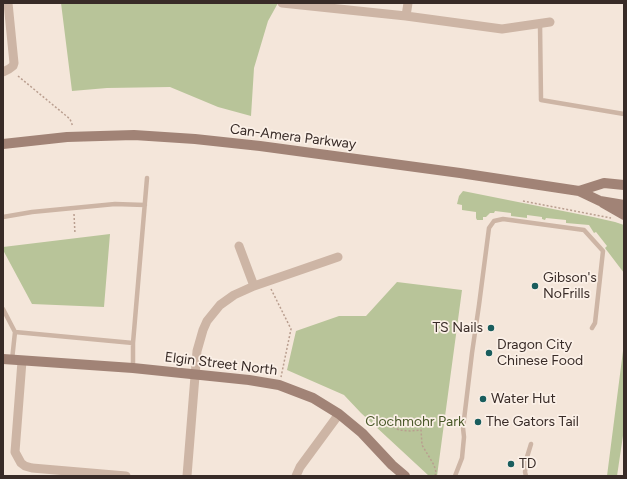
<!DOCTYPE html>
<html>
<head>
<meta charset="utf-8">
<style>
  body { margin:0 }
  #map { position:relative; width:627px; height:479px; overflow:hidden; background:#f4e6da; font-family:Figtree,sans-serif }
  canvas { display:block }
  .frame { position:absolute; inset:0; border:4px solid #382b27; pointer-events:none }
</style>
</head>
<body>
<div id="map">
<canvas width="627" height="479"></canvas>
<div class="frame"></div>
</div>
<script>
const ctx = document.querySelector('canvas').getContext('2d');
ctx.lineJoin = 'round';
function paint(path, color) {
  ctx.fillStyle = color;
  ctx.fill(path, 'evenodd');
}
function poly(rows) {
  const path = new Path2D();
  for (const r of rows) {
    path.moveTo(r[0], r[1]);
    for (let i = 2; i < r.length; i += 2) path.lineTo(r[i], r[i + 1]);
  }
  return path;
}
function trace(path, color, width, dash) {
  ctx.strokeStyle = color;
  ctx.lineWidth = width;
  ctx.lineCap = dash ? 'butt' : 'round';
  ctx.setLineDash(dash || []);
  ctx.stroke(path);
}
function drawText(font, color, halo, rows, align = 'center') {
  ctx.font = font + ' Figtree,sans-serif';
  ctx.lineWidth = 3.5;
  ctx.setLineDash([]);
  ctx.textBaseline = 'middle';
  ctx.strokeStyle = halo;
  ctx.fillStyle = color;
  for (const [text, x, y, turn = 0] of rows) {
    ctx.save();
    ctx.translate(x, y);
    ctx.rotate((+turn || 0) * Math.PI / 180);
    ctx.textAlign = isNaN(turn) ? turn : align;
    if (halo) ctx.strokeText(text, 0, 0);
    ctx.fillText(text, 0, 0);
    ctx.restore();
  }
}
const green = poly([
  [61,3,278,3,268,21,254,68,251,116,218,107,170,87,107,88,72,91],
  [463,191,593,217,615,222,624,225,624,273,605,248,607,246,596,232,594,233,589,225,566,223,566,220,546,218,545,220,542,219,542,217,527,215,527,218,511,216,511,213,495,211,494,213,490,213,486,217,483,217,483,220,477,220,476,218,476,212,462,210,462,205,457,204,459,196],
  [110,234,104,307,32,304,3,250,3,247],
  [397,282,462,290,437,476,429,476,361,413,344,395,287,370,296,331,339,316,366,316],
  [624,343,624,429,617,476,607,476]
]);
const path = poly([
  [18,76,70,119,73,127],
  [523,201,611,218],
  [74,214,75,234],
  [271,289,291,329,281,377],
  [365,419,372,416,378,417,399,430,410,431,421,430,422,445,434,465,436,472,435,476]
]);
const lane = poly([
  [540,24,541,100,624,114],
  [3,217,32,212,115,204,145,205],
  [3,309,15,332,12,360],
  [15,332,133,343],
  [133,368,133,343,147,178],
  [455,476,462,458,464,437,463,428,472,353,479,305,489,228,494,221,503,219,584,230,603,251,595,323,592,328],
  [526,476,525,472,527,457,531,444]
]);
const street = poly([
  [282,3,406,16,502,29,550,22],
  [406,16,408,3],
  [3,72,9,69,13,66,14,63,8,3],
  [239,246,254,286],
  [22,361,15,452,21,463,25,466,32,468,126,476],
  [187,476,197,351,203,330,207,321,220,305,234,295,254,286,338,257],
  [296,476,300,467,339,414]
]);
const secondary = poly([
  [3,144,67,137,134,135,195,139,260,146,460,173,579,191,600,201,624,205],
  [579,191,604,183,624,185],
  [603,203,624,215],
  [3,359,133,368,249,380,279,385,313,398,339,414,362,433,392,465,405,476]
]);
const markers = [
  [535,286,4,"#195d5d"],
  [491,328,4,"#195d5d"],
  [489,353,4,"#195d5d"],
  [483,399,4,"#195d5d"],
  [478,422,4,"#195d5d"],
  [511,464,4,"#195d5d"]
];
const streetNames = [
  ["Can-Amera Parkway",293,137,7],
  ["Elgin Street North",221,364,7]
];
const poiNames = [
  ["Gibson's",543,278],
  ["NoFrills",543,294],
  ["TS Nails",483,328,"right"],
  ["Dragon City",497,345],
  ["Chinese Food",497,361],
  ["Water Hut",491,399],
  ["The Gators Tail",486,422],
  ["TD",519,464]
];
const parkNames = [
  ["Clochmohr Park",415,422]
];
paint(green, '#b8c499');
trace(path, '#b99e8f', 1.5, [2, 2]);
trace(lane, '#cdb5a5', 4.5);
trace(street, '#cdb5a5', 9);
trace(secondary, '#a18376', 10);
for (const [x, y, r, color] of markers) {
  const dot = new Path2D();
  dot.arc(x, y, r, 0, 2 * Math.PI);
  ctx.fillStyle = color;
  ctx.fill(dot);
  trace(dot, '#fbf0e7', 1.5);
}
drawText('14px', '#382b27', '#fbf0e7', streetNames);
drawText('14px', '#382b27', '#fbf0e7', poiNames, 'left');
drawText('14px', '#4a5829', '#fbf0e7', parkNames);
</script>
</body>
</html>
